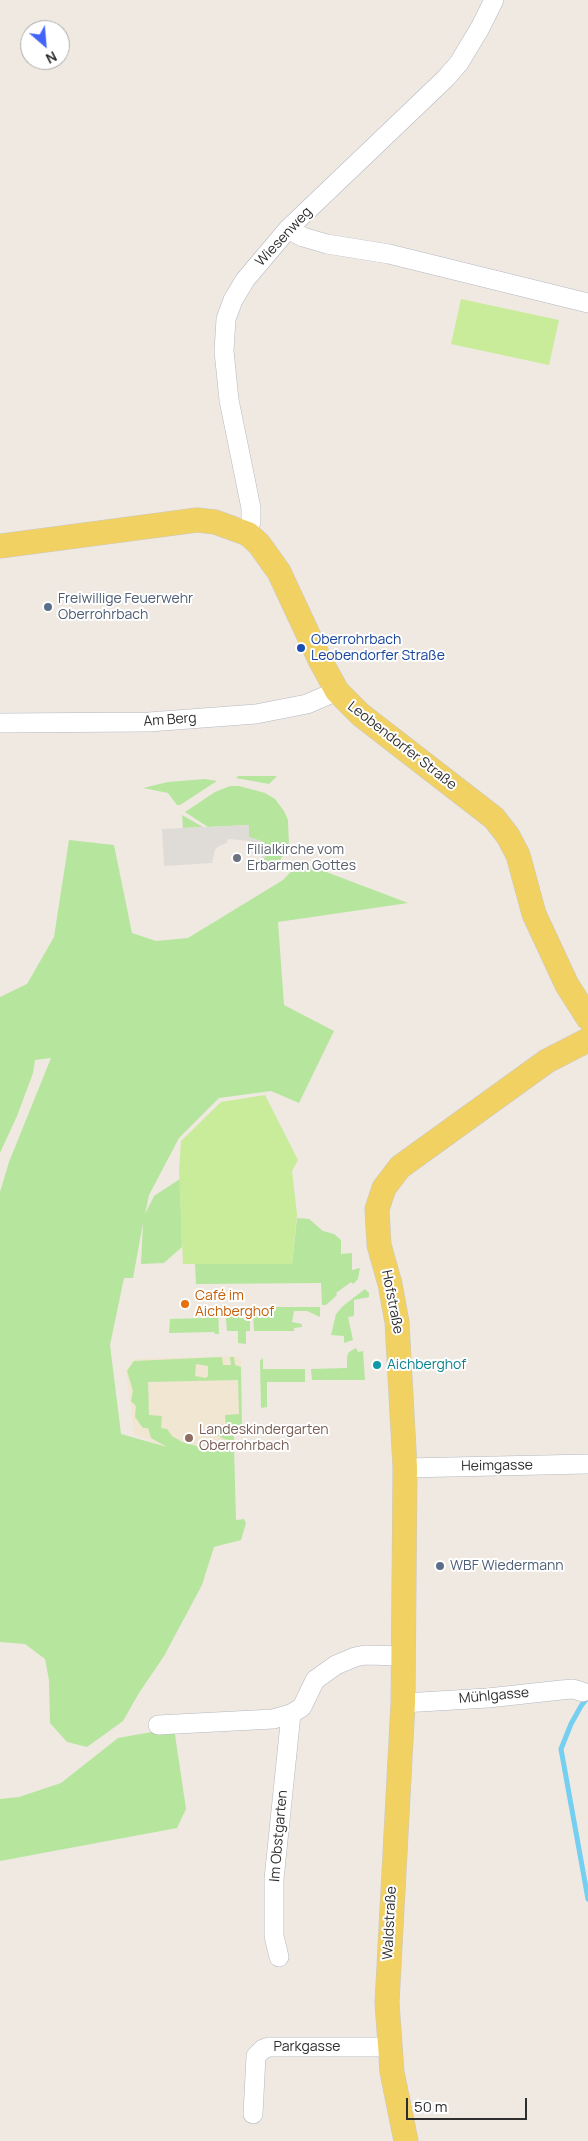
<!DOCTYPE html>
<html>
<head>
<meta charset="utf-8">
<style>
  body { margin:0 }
  #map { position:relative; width:588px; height:2141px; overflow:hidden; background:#efe9e1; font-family:Manrope,sans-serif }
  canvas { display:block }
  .north { position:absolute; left:20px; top:20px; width:50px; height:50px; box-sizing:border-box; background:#fff; border:1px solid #ababab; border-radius:50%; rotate:153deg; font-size:14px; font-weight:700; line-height:20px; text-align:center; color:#2e2e2e }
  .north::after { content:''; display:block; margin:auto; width:18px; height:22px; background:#4264fb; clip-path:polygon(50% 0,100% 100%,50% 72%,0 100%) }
  .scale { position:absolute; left:406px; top:2098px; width:121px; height:22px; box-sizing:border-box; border:2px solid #2e2e2e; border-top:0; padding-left:6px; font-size:15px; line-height:18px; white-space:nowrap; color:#2e2e2e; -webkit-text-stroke:4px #fff; paint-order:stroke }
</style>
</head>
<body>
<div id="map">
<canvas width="588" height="2141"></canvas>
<div class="north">N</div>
<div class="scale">50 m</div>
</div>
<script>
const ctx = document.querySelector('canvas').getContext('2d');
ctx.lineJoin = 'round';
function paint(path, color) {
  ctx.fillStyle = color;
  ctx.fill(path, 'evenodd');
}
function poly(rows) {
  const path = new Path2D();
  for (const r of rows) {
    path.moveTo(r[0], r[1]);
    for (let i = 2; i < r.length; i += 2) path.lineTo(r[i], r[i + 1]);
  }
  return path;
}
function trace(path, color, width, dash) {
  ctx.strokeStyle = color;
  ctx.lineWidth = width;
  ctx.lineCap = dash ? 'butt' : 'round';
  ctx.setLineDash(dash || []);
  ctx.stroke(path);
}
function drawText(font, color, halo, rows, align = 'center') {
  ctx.font = font + ' Manrope,sans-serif';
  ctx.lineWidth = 4;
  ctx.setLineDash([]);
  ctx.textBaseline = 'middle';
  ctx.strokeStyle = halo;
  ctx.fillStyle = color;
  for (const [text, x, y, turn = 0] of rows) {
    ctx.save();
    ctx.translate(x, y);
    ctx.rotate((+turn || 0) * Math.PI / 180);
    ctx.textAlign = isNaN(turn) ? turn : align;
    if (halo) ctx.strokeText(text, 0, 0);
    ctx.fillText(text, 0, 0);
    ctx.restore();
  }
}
const education = poly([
  [234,1356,241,1359,242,1427,234,1427,234,1448,170,1449,134,1434,126,1371,134,1359]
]);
const green = poly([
  [252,776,277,776,269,784,236,778,238,776],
  [205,779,217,781,180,805,177,805,168,793,143,788,168,782],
  [230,786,239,786,265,793,275,799,284,811,288,820,289,847,278,863,269,868,264,859,267,853,266,846,249,837,248,825,208,827,185,812,215,792],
  [182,815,203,827,183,828],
  [69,840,114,845,132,933,156,941,188,938,283,880,300,862,408,903,278,922,284,1005,334,1031,299,1103,271,1091,219,1098,179,1138,149,1195,145,1214,154,1196,180,1179,182,1247,164,1263,141,1264,143,1223,133,1278,124,1278,110,1345,121,1434,167,1447,151,1438,148,1428,143,1428,135,1417,136,1406,131,1401,133,1391,127,1371,134,1361,222,1357,223,1365,231,1365,230,1357,234,1357,235,1365,241,1367,242,1427,234,1427,234,1441,224,1439,217,1435,214,1427,226,1427,225,1415,239,1414,238,1380,148,1382,149,1415,162,1416,161,1428,167,1429,172,1436,182,1442,200,1447,234,1448,236,1520,244,1519,246,1523,241,1540,214,1547,202,1585,164,1656,139,1693,123,1721,87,1747,67,1742,50,1723,49,1680,45,1659,25,1644,0,1642,0,1192,9,1162,51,1058,35,1060,33,1073,17,1116,0,1153,0,997,27,984,54,937],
  [196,1364,208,1366,208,1376,206,1378,195,1376],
  [297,1218,309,1219,323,1231,334,1234,341,1240,341,1254,352,1253,352,1270,360,1268,358,1279,353,1284,351,1282,336,1293,337,1295,326,1305,322,1305,321,1283,196,1284,195,1264,292,1264],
  [365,1289,369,1293,369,1297,354,1300,354,1316,348,1317,353,1340,344,1343,344,1336,331,1335,336,1314,343,1306],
  [267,1307,320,1307,320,1317,307,1311,294,1311,292,1322,302,1324,302,1327,294,1328,294,1331,254,1331,253,1313,267,1313],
  [206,1308,218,1308,219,1334,215,1334,214,1332,169,1333,170,1319,205,1318],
  [225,1308,239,1308,239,1313,250,1313,250,1331,246,1331,246,1344,238,1343,238,1331,227,1331],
  [356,1348,358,1352,363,1351,365,1380,312,1380,311,1369,347,1368,347,1356,349,1352],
  [263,1358,263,1369,305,1369,305,1382,267,1382,267,1407,261,1408,260,1361],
  [174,1728,186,1809,177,1828,0,1861,0,1799,19,1797,61,1783,118,1738]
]);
const pitch = poly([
  [461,299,559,320,549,365,451,344],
  [265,1095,298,1160,292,1171,297,1214,292,1264,183,1264,179,1171,181,1141,221,1102]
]);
const plaza = poly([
  [249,825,249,837,262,841,266,848,264,860,268,865,260,869,257,863,264,854,263,846,250,841,228,839,227,843,219,846,215,850,212,863,164,866,162,829]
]);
const stream = poly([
  [588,1697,581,1706,571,1724,561,1749,588,1899]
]);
const minor = poly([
  [288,229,303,237,327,244,389,254,588,303],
  [248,534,251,521,251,508,229,400,224,351,226,319,233,300,245,280,288,229,446,78,459,63,480,28,494,0],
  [0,723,149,722,256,714,307,704,337,691],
  [405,1468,588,1464],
  [403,1703,488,1698,561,1690,573,1689,583,1692],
  [158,1725,273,1719,291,1714,302,1707,315,1680,336,1665,355,1657,365,1655,405,1656],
  [279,1957,274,1936,274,1879,291,1714],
  [253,2114,256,2056,263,2049,269,2047,389,2047]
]);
const major = poly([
  [0,546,197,520,215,522,248,534,259,544,279,572,320,660,337,691,361,715,494,818,508,836,518,855,534,914,567,985,588,1018],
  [406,2141,392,2072,387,2003,403,1703,405,1468,397,1322,390,1284,379,1245,377,1209,384,1188,400,1167,547,1061,588,1040]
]);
const markers = [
  [48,607,5,"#5c6f8a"],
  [301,648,5,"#1a4fb4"],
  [237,858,5,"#6b7280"],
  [185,1304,5,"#e8710a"],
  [377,1365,5,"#0f9aa8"],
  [189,1438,5,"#8d6e63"],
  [440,1566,5,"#5c6f8a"]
];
const streetNames = [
  ["Wiesenweg",284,237,-47],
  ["Am Berg",170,720,-4],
  ["Leobendorfer Straße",402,746,38],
  ["Hofstraße",392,1302,79],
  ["Heimgasse",497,1466,-1],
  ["Mühlgasse",494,1696,-5],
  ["Im Obstgarten",279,1836,-85],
  ["Waldstraße",390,1923,-87],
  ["Parkgasse",307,2047]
];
const serviceNames = [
  ["Freiwillige Feuerwehr",58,599],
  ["Oberrohrbach",58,615],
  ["WBF Wiedermann",450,1566]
];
const transitNames = [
  ["Oberrohrbach",311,640],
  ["Leobendorfer Straße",311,656]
];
const worshipNames = [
  ["Filialkirche vom",247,850],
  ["Erbarmen Gottes",247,866]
];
const foodNames = [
  ["Café im",195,1296],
  ["Aichberghof",195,1312]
];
const cultureNames = [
  ["Aichberghof",387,1365]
];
const educationNames = [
  ["Landeskindergarten",199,1430],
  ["Oberrohrbach",199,1446]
];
paint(education, '#f0e6d1');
paint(green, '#b6e59e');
paint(pitch, '#c9ec9a');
paint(plaza, '#dfdcd8');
trace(stream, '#75cff0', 5);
trace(minor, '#b4b7c1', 20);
trace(major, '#c9c9c9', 25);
trace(minor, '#fff', 19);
trace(major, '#f2d163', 24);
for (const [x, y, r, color] of markers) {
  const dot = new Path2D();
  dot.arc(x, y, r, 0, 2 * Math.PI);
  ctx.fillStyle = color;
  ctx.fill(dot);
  trace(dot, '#fff', 2);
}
drawText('14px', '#2e2e2e', '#fff', streetNames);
drawText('14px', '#4e5e75', '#fff', serviceNames, 'left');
drawText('14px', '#164399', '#fff', transitNames, 'left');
drawText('14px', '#5b616d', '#fff', worshipNames, 'left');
drawText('14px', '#c56008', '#fff', foodNames, 'left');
drawText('14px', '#0d838f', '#fff', cultureNames, 'left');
drawText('14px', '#785e54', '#fff', educationNames, 'left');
</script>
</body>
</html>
